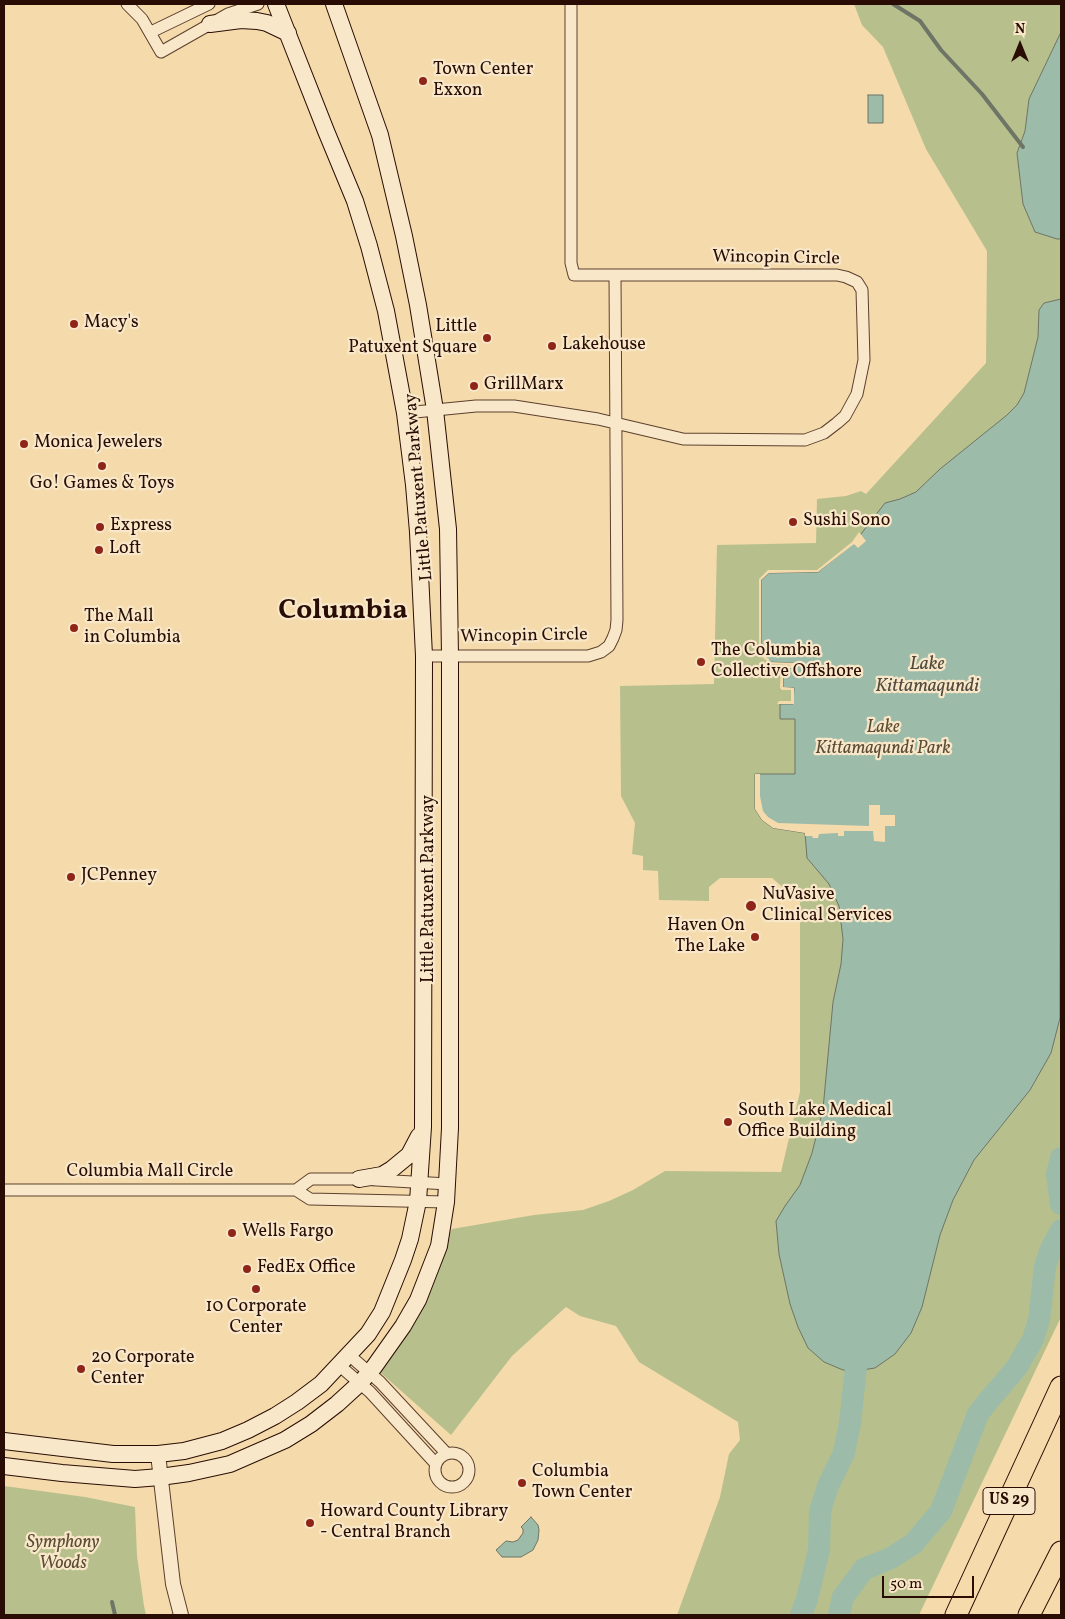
<!DOCTYPE html>
<html>
<head>
<meta charset="utf-8">
<style>
  body { margin:0 }
  #map { position:relative; width:1065px; height:1619px; overflow:hidden; background:#f5daab; font-family:Vollkorn,serif }
  canvas { display:block }
  .frame { position:absolute; inset:0; border:5px solid #290d04; pointer-events:none }
  .north { position:absolute; left:995px; top:20px; width:50px; height:50px; -webkit-text-stroke:4px #f8e7c8; paint-order:stroke; rotate:0deg; font-size:14px; font-weight:700; line-height:20px; text-align:center; color:#290d04 }
  .north::after { content:''; display:block; margin:auto; width:18px; height:22px; background:#290d04; clip-path:polygon(50% 0,100% 100%,50% 72%,0 100%) }
  .scale { position:absolute; left:882px; top:1576px; width:92px; height:22px; box-sizing:border-box; border:2px solid #290d04; border-top:0; padding-left:6px; font-size:15px; line-height:18px; white-space:nowrap; color:#290d04; -webkit-text-stroke:4px #f8e7c8; paint-order:stroke }
</style>
</head>
<body>
<div id="map">
<canvas width="1065" height="1619"></canvas>
<div class="frame"></div>
<div class="north">N</div>
<div class="scale">50 m</div>
</div>
<script>
const ctx = document.querySelector('canvas').getContext('2d');
ctx.lineJoin = 'round';
function paint(path, color) {
  ctx.fillStyle = color;
  ctx.fill(path, 'evenodd');
}
function poly(rows) {
  const path = new Path2D();
  for (const r of rows) {
    if (r.length === 3) {
      path.moveTo(r[0] + r[2], r[1]);
      path.arc(r[0], r[1], r[2], 0, 2 * Math.PI);
      continue;
    }
    path.moveTo(r[0], r[1]);
    for (let i = 2; i < r.length; i += 2) path.lineTo(r[i], r[i + 1]);
  }
  return path;
}
function trace(path, color, width, dash) {
  ctx.strokeStyle = color;
  ctx.lineWidth = width;
  ctx.lineCap = dash ? 'butt' : 'round';
  ctx.setLineDash(dash || []);
  ctx.stroke(path);
}
function drawText(font, color, halo, rows, align = 'center') {
  ctx.font = font + ' Vollkorn,serif';
  ctx.lineWidth = 4.5;
  ctx.setLineDash([]);
  ctx.textBaseline = 'middle';
  ctx.strokeStyle = halo;
  ctx.fillStyle = color;
  for (const [text, x, y, turn = 0] of rows) {
    ctx.save();
    ctx.translate(x, y);
    ctx.rotate((+turn || 0) * Math.PI / 180);
    ctx.textAlign = isNaN(turn) ? turn : align;
    if (halo) ctx.strokeText(text, 0, 0);
    ctx.fillText(text, 0, 0);
    ctx.restore();
  }
}
const green = poly([
  [854,4,1061,4,1061,1317,919,1615,677,1615,720,1497,729,1454,740,1440,738,1422,639,1362,616,1326,580,1316,566,1307,512,1356,451,1435,374,1367,431,1270,452,1229,534,1215,583,1210,609,1201,633,1190,665,1171,781,1172,800,1092,800,902,772,878,720,878,709,887,709,901,659,900,658,871,643,870,643,856,632,854,635,823,621,796,620,686,714,684,717,545,816,543,817,499,846,496,861,491,866,494,986,363,987,251,926,149,883,47,862,25],
  [4,1486,85,1497,135,1507,137,1556,144,1606,146,1615,4,1615]
]);
const water = poly([
  [1061,32,1061,239,1057,239,1035,232,1023,204,1017,153,1025,131,1029,99,1061,32],
  [868,95,883,95,883,123,868,123,868,95],
  [1061,299,1060,1018,1051,1053,1030,1090,974,1160,953,1200,940,1235,922,1307,911,1333,895,1354,875,1368,856,1371,843,1370,824,1362,808,1348,798,1327,790,1304,779,1254,776,1221,785,1206,800,1185,812,1153,823,1109,833,1002,841,964,843,939,839,906,829,884,807,858,805,833,773,828,762,820,755,809,755,774,795,774,795,719,780,719,780,704,793,704,794,688,783,688,783,668,793,668,793,663,769,662,761,654,761,580,769,573,818,572,854,543,885,503,900,499,916,492,940,469,1007,415,1017,405,1024,393,1038,337,1039,310,1044,303,1061,299],
  [531,1517,538,1525,539,1530,538,1540,533,1550,521,1557,502,1557,496,1550,506,1541,513,1542,518,1540,523,1533,523,1529,521,1527,531,1517]
]);
const pier = poly([
  [859,532,866,541,858,548,854,544,818,572,769,573,761,580,761,654,769,659,769,662,794,663,794,668,783,668,783,687,794,688,794,704,777,704,779,701,791,701,791,690,782,690,780,688,781,667,791,665,768,664,766,660,759,655,759,579,768,570,817,570,852,542],
  [755,774,760,774,760,796,763,811,768,817,778,823,869,826,869,805,880,805,880,815,895,815,895,826,885,826,885,842,874,841,873,831,844,831,844,836,838,836,838,833,819,834,818,838,813,838,812,836,805,836,805,833,773,828,762,820,755,809]
]);
const stream = poly([
  [893,4,920,21,941,50,982,94,1023,147],
  [1057,1174,1061,1171],
  [112,1602,115,1615]
]);
const river = poly([
  [1061,1158,1057,1174,1061,1204],
  [801,1615,807,1599,819,1550,820,1511,828,1486,844,1453,850,1423,859,1340],
  [839,1615,843,1597,864,1569,891,1558,913,1544,941,1511,978,1414,988,1401,1002,1385,1017,1367,1033,1339,1039,1320,1045,1266,1051,1249,1061,1230]
]);
const minor = poly([
  [127,4,142,19,161,52,228,14,258,4],
  [151,32,209,4],
  [405,413,476,406,514,406,598,419,683,439,805,440,824,433,837,423,845,416,857,394,864,360,862,290,857,282,846,277,837,275,574,275,571,263,571,4],
  [424,656,588,656,601,652,609,646,613,638,616,630,617,620,615,275],
  [4,1190,296,1190,310,1199,446,1202],
  [296,1190,311,1179,359,1179,448,1184],
  [349,1355,380,1382,447,1454],
  [340,1366,370,1392,436,1464],
  [452,1470,17]
]);
const tertiary = poly([
  [158,1454,173,1584,181,1615]
]);
const secondary = poly([
  [210,24,241,20,257,21,267,23,288,33],
  [359,1179,382,1175,392,1169,409,1155,419,1136],
  [4,1441,113,1454,158,1454,184,1451,222,1441,248,1430,275,1416,297,1402,321,1384,368,1334,382,1312,403,1260,410,1239,418,1201,423,1127,424,656,418,532,414,485,405,413,386,311,369,246,355,201,326,131,276,4],
  [4,1466,62,1473,135,1479,160,1477,189,1473,230,1464,285,1440,311,1424,337,1404,360,1383,374,1367,403,1326,418,1300,439,1246,446,1202,450,1128,450,656,448,529,435,410,418,305,404,236,380,135,334,4]
]);
const motorway = poly([
  [956,1615,1061,1387],
  [1029,1615,1061,1552]
]);
const markers = [
  [423,81,5,"#8f2418"],
  [74,324,5,"#8f2418"],
  [487,338,5,"#8f2418"],
  [552,346,5,"#8f2418"],
  [474,386,5,"#8f2418"],
  [24,444,5,"#8f2418"],
  [102,466,5,"#8f2418"],
  [793,522,5,"#8f2418"],
  [100,527,5,"#8f2418"],
  [99,550,5,"#8f2418"],
  [74,628,5,"#8f2418"],
  [701,662,5,"#8f2418"],
  [71,877,5,"#8f2418"],
  [751,906,6,"#8f2418"],
  [755,937,5,"#8f2418"],
  [728,1122,5,"#8f2418"],
  [232,1233,5,"#8f2418"],
  [247,1269,5,"#8f2418"],
  [256,1289,5,"#8f2418"],
  [81,1369,5,"#8f2418"],
  [522,1483,5,"#8f2418"],
  [310,1523,5,"#8f2418"]
];
const shields = [
  [1009,1501,52]
];
const shieldNames = [
  ["US 29",1009,1501]
];
const poiNames = [
  ["Town Center",433,71],
  ["Exxon",433,92],
  ["Macy's",84,324],
  ["Little",477,328,"right"],
  ["Patuxent Square",477,349,"right"],
  ["Lakehouse",562,346],
  ["GrillMarx",484,386],
  ["Monica Jewelers",34,444],
  ["Go! Games & Toys",102,485,"center"],
  ["Sushi Sono",803,522],
  ["Express",110,527],
  ["Loft",109,550],
  ["The Mall",84,618],
  ["in Columbia",84,639],
  ["The Columbia",711,652],
  ["Collective Offshore",711,673],
  ["JCPenney",81,877],
  ["NuVasive",762,896],
  ["Clinical Services",762,917],
  ["Haven On",745,927,"right"],
  ["The Lake",745,948,"right"],
  ["South Lake Medical",738,1112],
  ["Office Building",738,1133],
  ["Wells Fargo",242,1233],
  ["FedEx Office",257,1269],
  ["10 Corporate",256,1308,"center"],
  ["Center",256,1329,"center"],
  ["20 Corporate",91,1359],
  ["Center",91,1380],
  ["Columbia",532,1473],
  ["Town Center",532,1494],
  ["Howard County Library",320,1513],
  ["- Central Branch",320,1534]
];
const streetNames = [
  ["Wincopin Circle",776,259,1],
  ["Little Patuxent Parkway",420,487,-95],
  ["Wincopin Circle",524,637,-1],
  ["Little Patuxent Parkway",430,889,-90],
  ["Columbia Mall Circle",150,1173]
];
const parkNames = [
  ["Lake",883,729],
  ["Kittamaqundi Park",883,750],
  ["Symphony",63,1544],
  ["Woods",63,1565]
];
const waterNames = [
  ["Lake",927,666],
  ["Kittamaqundi",927,688]
];
const townNames = [
  ["Columbia",343,613]
];
paint(green, '#b7c08c');
paint(water, '#9cbba9');
trace(water, '#6e7567', 1);
paint(pier, '#f5daab');
trace(stream, '#6e7567', 4);
trace(river, '#9cbba9', 22);
trace(minor, '#5c402e', 13);
trace(tertiary, '#5c402e', 16);
trace(secondary, '#290d04', 18);
trace(motorway, '#290d04', 23);
trace(minor, '#f8e7c8', 11);
trace(tertiary, '#f8e7c8', 14);
trace(secondary, '#f8e7c8', 16);
trace(motorway, '#f5daab', 21);
for (const [x, y, r, color] of markers) {
  const dot = new Path2D();
  dot.arc(x, y, r, 0, 2 * Math.PI);
  ctx.fillStyle = color;
  ctx.fill(dot);
  trace(dot, '#f8e7c8', 2);
}
for (const [x, y, w] of shields) {
  const box = new Path2D();
  box.roundRect(x - w / 2, y - 13.5, w, 27, 4);
  ctx.fillStyle = '#f8e7c8';
  ctx.fill(box);
  trace(box, '#290d04', 1);
}
drawText('bold 16px', '#290d04', null, shieldNames);
drawText('18px', '#290d04', '#f8e7c8', poiNames, 'left');
drawText('18px', '#290d04', '#f8e7c8', streetNames);
drawText('italic 18px', '#5b4c34', '#f8e7c8', parkNames);
drawText('italic 19px', '#514a3e', '#f8e7c8', waterNames);
drawText('bold 28px', '#290d04', '#f8e7c8', townNames);
</script>
</body>
</html>
